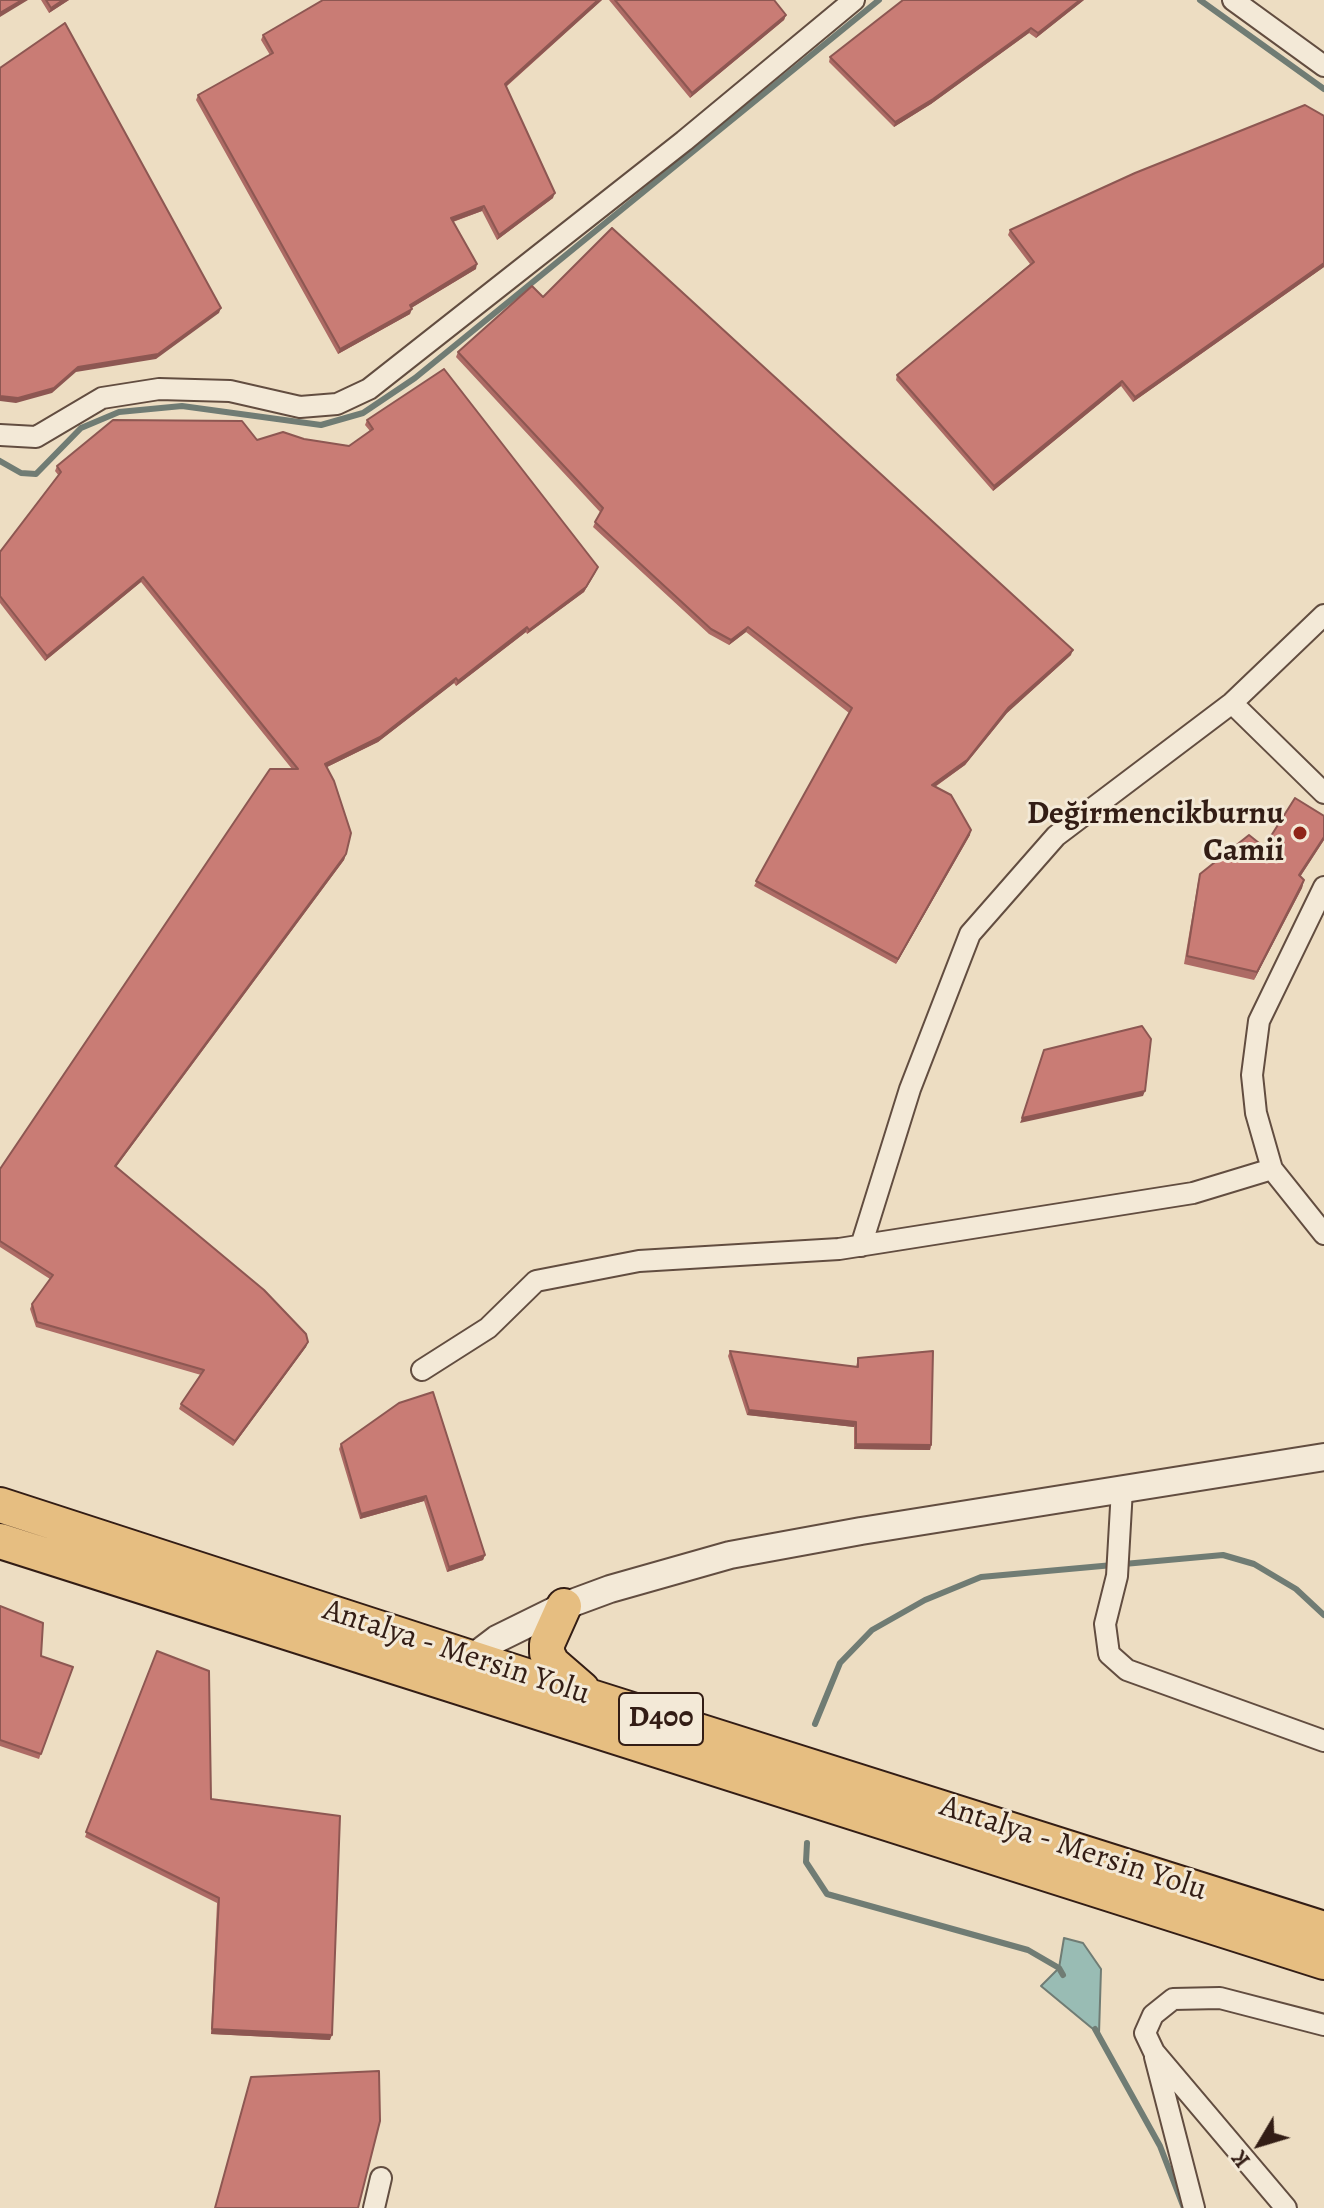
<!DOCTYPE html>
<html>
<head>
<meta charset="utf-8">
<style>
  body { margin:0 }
  #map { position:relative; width:1324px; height:2208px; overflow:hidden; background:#edddc2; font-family:Alegreya,serif }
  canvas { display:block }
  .north { position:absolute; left:1220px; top:2104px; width:80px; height:80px; -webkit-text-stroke:6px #f3e9d7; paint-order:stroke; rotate:232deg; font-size:22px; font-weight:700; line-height:32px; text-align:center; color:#331d15 }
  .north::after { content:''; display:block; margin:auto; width:28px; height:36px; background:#331d15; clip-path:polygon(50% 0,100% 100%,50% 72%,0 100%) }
</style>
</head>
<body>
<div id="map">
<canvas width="1324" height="2208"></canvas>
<div class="north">K</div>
</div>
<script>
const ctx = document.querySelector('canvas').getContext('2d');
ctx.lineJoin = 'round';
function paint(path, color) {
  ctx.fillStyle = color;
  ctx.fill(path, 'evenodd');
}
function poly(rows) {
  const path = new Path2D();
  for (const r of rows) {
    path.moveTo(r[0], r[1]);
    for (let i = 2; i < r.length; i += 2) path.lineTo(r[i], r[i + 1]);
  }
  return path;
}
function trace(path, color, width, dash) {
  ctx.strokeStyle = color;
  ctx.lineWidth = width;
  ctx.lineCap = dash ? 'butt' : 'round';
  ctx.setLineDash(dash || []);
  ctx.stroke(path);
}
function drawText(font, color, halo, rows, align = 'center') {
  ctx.font = font + ' Alegreya,serif';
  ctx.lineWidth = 6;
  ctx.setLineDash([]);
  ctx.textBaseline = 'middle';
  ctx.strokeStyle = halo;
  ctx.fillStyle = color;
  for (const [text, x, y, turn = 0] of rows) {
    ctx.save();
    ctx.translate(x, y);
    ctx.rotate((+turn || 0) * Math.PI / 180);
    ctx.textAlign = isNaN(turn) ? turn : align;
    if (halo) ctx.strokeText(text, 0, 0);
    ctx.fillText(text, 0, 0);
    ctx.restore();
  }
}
const water = poly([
  [1064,1938,1083,1943,1101,1969,1099,2034,1041,1986,1059,1968,1064,1938]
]);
const stream = poly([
  [1200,0,1324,89],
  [0,461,21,473,36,474,81,428,119,412,182,406,321,425,363,413,415,378,879,0],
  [815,1724,840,1663,872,1630,925,1600,981,1577,1223,1555,1254,1564,1296,1589,1324,1615],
  [807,1843,806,1862,827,1894,1028,1950,1059,1968,1063,1975],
  [1095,2029,1160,2146,1184,2208]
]);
const minor = poly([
  [1233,0,1324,66],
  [0,435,36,437,102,398,159,389,230,391,300,407,337,404,369,389,684,141,854,0],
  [1232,703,1324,793],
  [1324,887,1259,1021,1252,1075,1256,1113,1272,1169,1324,1234],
  [861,1246,910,1089,970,934,1056,836,1232,703,1324,615],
  [422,1370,488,1328,536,1281,639,1261,839,1249,1193,1193,1272,1169],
  [1122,1489,1117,1576,1105,1624,1109,1654,1127,1670,1324,1741],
  [1155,2057,1194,2208],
  [374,2208,381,2178],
  [1286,2208,1154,2052,1145,2033,1153,2015,1173,1999,1220,1998,1324,2025]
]);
const tertiary = poly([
  [472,1658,497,1639,564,1606,610,1589,730,1555,861,1531,1324,1457]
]);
const trunk = poly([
  [0,1505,591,1697,1324,1929],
  [0,1541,1324,1962],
  [564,1606,547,1644,547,1653,552,1663,582,1689]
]);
const wall = poly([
  [41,0,69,0,49,13],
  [602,0,506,87,553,198,497,240,482,211,453,222,476,269,411,308,410,314,338,354,196,100,198,95,270,55,261,40,263,35],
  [609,0,774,0,786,15,784,20,690,98],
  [1084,0,1036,38,1029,33,931,104,894,127,829,62,830,57],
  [1324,116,1324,267,1133,402,1121,386,993,491,896,380,897,375,1030,264,1008,235,1010,230],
  [543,297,1071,655,1007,713,965,765,935,787,970,835,896,964,754,886,849,713,746,632,729,645,709,634,593,527,600,512,456,357,458,352],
  [367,420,596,572,584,592,527,634,526,632,456,686,454,683,378,742,327,767,346,854,344,860,116,1167,308,1342,306,1347,233,1446,179,1409,181,1404,201,1375,36,1327,30,1309,32,1304,50,1279,0,1247,0,1169,292,769,141,582,45,661,0,603,0,552,59,476,55,471,57,466,257,440,304,439,349,446,370,431,365,425],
  [1324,816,1324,840,1300,877,1304,880,1302,888,1254,980,1184,964,1198,882,1200,874,1264,847],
  [730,1351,856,1367,858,1358,931,1445,930,1450,854,1449,854,1427,747,1415,728,1356],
  [399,1403,485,1555,483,1560,447,1572,424,1501,360,1519,339,1449,341,1444],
  [0,1606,41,1656,73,1667,39,1759,0,1746],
  [157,1651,211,1799,330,2040,211,2034,217,1903,85,1837]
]);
const shadedWall = poly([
  [22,0,28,0,0,17,0,13],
  [63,0,69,0,49,13,51,8],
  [598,0,602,0,503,89,505,84],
  [1080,0,1084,0,1036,38,1038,33],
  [786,15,784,20,690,98,692,93],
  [1031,28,1029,33,931,104,894,127,895,122],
  [555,193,553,198,497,240,499,235],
  [484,206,482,211,449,223,451,218],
  [1324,263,1324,267,1133,402,1135,397],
  [477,264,476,269,408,310,410,305],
  [221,308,219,313,156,359,76,372,52,393,16,403,0,401,0,396],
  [412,309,410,314,338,354,340,349],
  [1122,381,1121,386,993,491,994,486],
  [598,567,584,592,527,634,529,630],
  [143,577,141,582,45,661,47,656],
  [527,627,526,632,456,686,458,681],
  [748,627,746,632,729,645,731,640],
  [1073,650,1071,655,1007,713,965,765,930,790,932,785,1008,708],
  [456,678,454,683,378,742,323,769,325,764],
  [971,830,970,835,896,964,898,959],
  [1324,837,1324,840,1296,883,1299,875],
  [346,854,344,860,113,1171,115,1166],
  [1304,880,1302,888,1254,980,1257,972],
  [1145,1091,1143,1096,1020,1123,1022,1118],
  [308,1342,306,1347,233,1446,235,1441],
  [749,1410,856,1422,854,1427,747,1415],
  [856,1444,931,1445,930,1450,854,1449],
  [426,1496,424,1501,360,1519,361,1514],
  [485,1555,483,1560,447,1572,449,1567],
  [212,2029,332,2035,330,2040,211,2034]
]);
const building = poly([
  [0,0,22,0,0,13,0,0],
  [46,0,63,0,51,8,46,0],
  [323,0,598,0,505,84,555,193,499,235,484,206,451,218,477,264,410,305,412,309,340,349,198,95,273,53,263,35,323,0],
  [615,0,774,0,786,15,692,93,615,0],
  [903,0,1080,0,1038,33,1031,28,933,99,895,122,830,57,903,0],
  [65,23,221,308,158,354,78,367,54,388,18,398,0,396,0,68,65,23],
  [1305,105,1324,116,1324,263,1135,397,1122,381,994,486,897,375,1034,262,1010,230,1135,173,1305,105],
  [612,228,1073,650,1008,708,967,760,932,785,951,795,971,830,898,959,756,881,852,708,748,627,731,640,711,629,595,522,603,508,458,352,532,286,543,297,612,228],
  [444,369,598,567,586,587,529,630,527,627,458,681,456,678,380,737,325,764,334,781,351,833,346,854,115,1166,264,1290,306,1334,308,1342,235,1441,181,1404,204,1370,37,1322,32,1304,53,1275,0,1241,0,1169,270,769,298,769,143,577,47,656,0,596,0,552,61,472,57,466,113,420,242,421,257,440,283,432,304,439,349,446,373,429,367,420,444,369],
  [1295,798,1324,816,1324,837,1299,875,1304,880,1257,972,1187,956,1200,874,1249,835,1264,847,1295,798],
  [1142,1026,1151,1039,1145,1091,1022,1118,1044,1050,1142,1026],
  [730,1351,858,1367,858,1358,933,1351,931,1445,856,1444,856,1422,749,1410,730,1351],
  [433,1392,485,1555,449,1567,426,1496,361,1514,341,1444,399,1403,433,1392],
  [0,1606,43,1623,41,1656,73,1667,41,1754,0,1740,0,1606],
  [157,1651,209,1671,211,1799,340,1816,332,2035,212,2029,219,1898,86,1832,157,1651],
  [379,2071,380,2121,358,2208,215,2208,251,2077,379,2071]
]);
const markers = [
  [1300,833,8,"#8f2418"]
];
const shields = [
  [661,1719,84]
];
const shieldNames = [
  ["D400",661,1719]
];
const poiNames = [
  ["Değirmencikburnu",1284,815],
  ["Camii",1284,852]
];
const streetNames = [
  ["Antalya - Mersin Yolu",456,1653,18],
  ["Antalya - Mersin Yolu",1073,1849,18]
];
paint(water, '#99bcb4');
trace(water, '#707c74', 2);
trace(stream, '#707c74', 6);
trace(minor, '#624d40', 24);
trace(tertiary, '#624d40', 30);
trace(trunk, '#331d15', 38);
trace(minor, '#f3e9d7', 20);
trace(tertiary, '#f3e9d7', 26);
trace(trunk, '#e6be81', 34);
paint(wall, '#ad6b65');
paint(shadedWall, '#8d5752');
paint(building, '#c97c75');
trace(building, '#8d5752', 2);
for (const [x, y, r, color] of markers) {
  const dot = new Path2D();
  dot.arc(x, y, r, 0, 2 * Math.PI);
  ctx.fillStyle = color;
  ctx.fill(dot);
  trace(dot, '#f3e9d7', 3);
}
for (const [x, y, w] of shields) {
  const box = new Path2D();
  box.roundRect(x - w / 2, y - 26, w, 52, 6);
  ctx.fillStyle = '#f3e9d7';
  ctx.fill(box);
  trace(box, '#331d15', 2);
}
drawText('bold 30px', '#331d15', null, shieldNames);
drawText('bold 32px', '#331d15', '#f3e9d7', poiNames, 'right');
drawText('32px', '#331d15', '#f3e9d7', streetNames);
</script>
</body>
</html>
